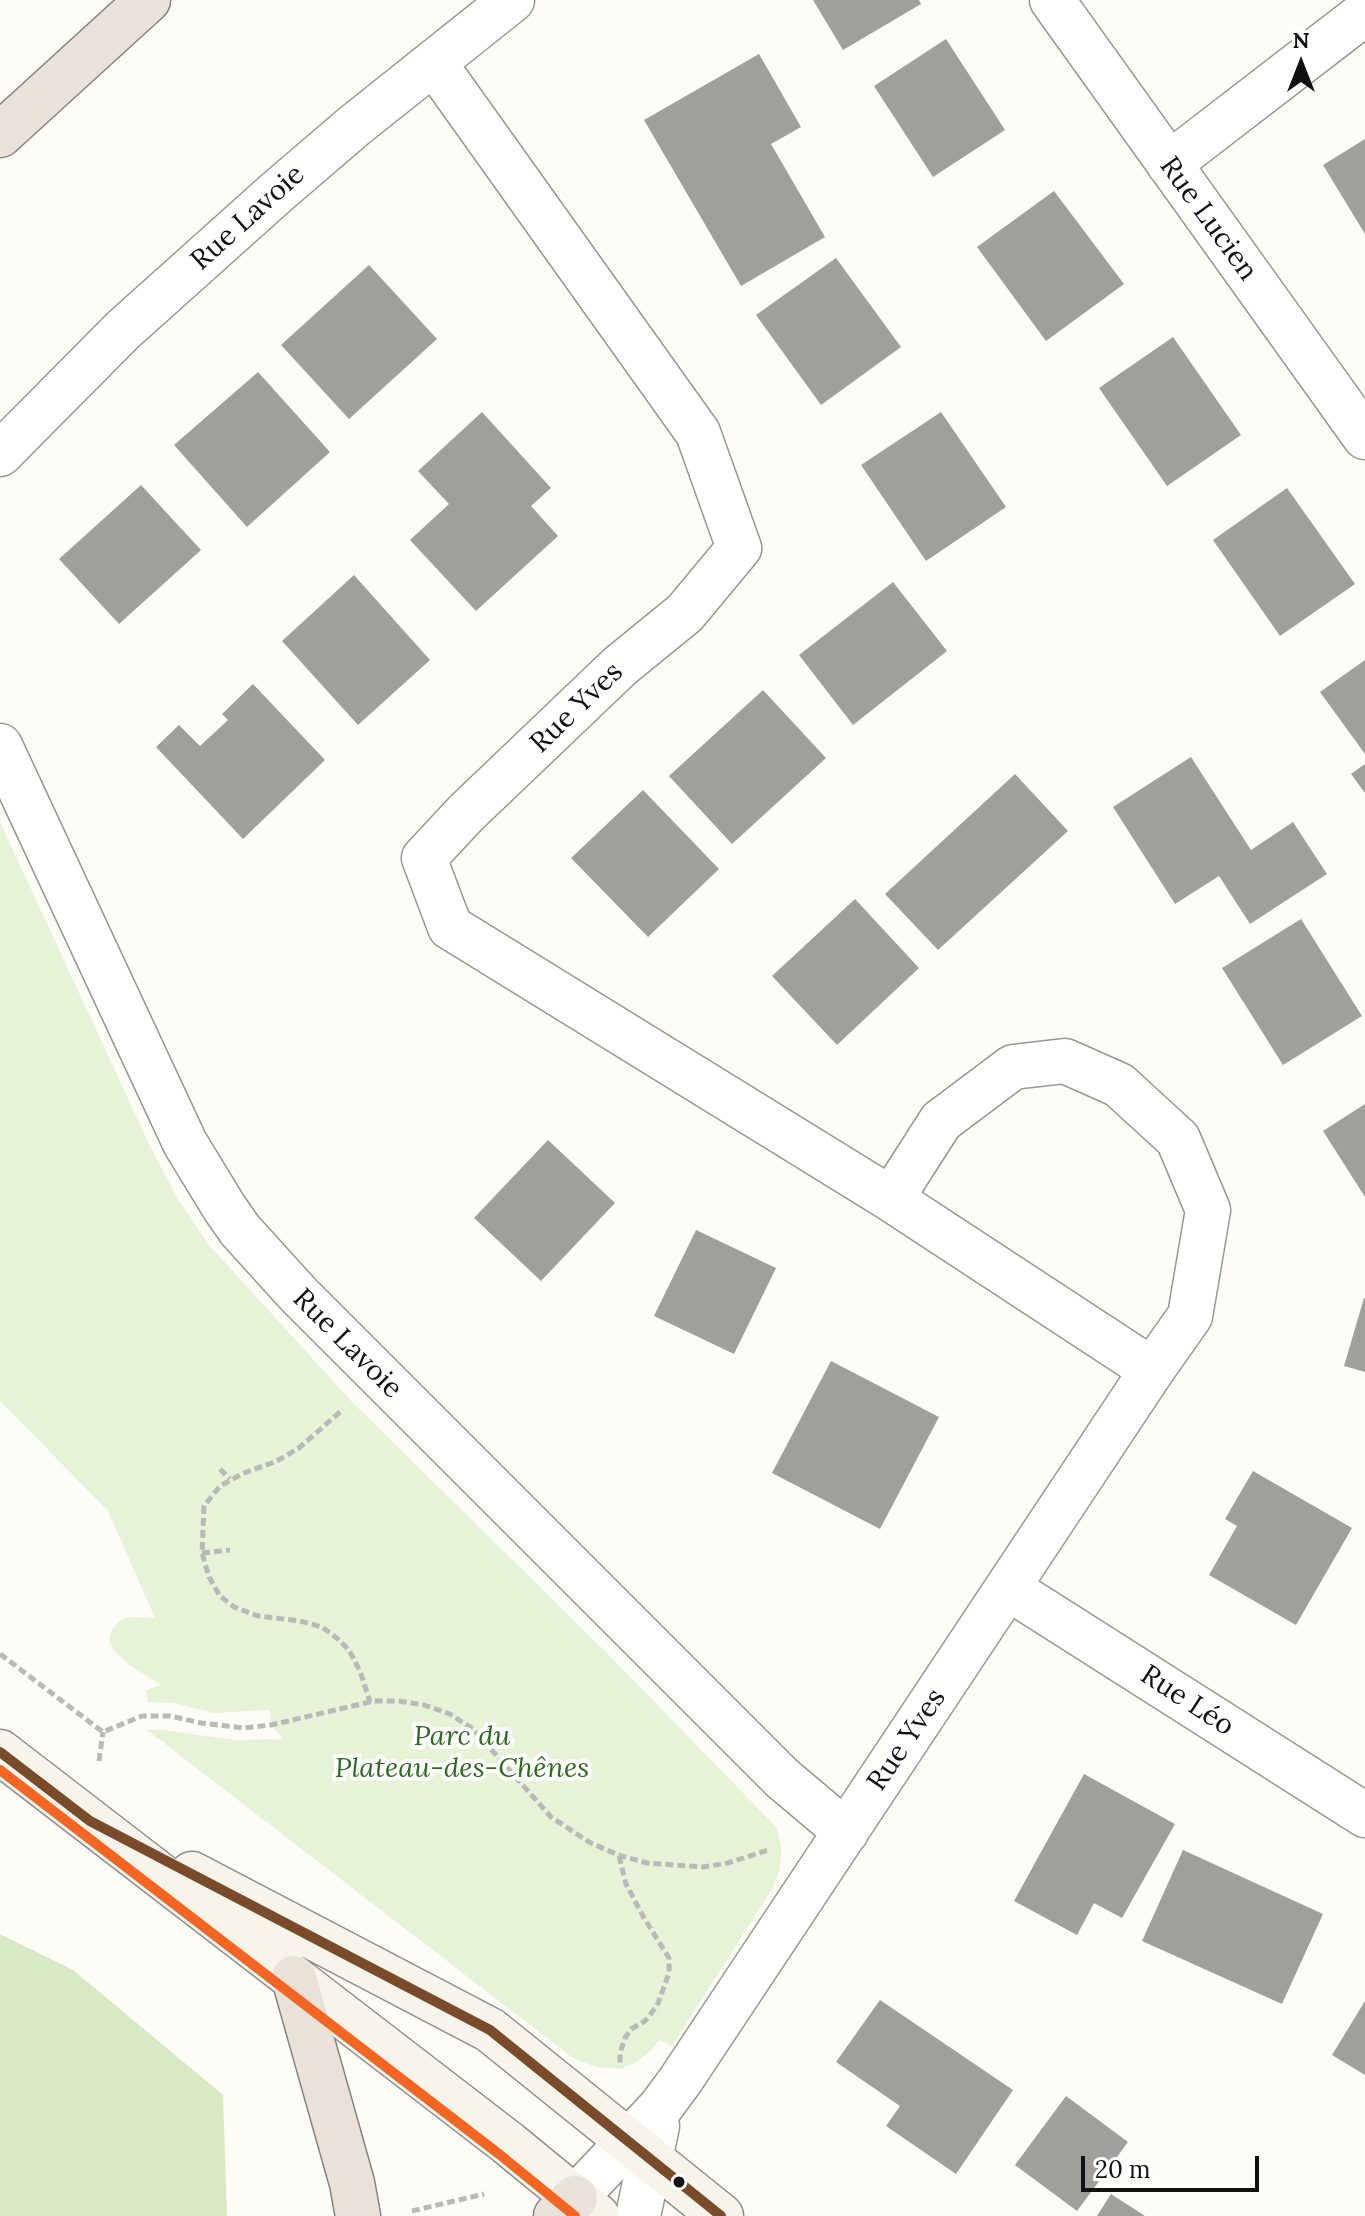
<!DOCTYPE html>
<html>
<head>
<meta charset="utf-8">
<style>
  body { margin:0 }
  #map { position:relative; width:1365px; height:2216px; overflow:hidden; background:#fdfcf7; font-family:Lora,serif }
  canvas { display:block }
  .north { position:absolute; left:1261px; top:24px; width:80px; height:80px; -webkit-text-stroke:6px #fff; paint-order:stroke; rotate:0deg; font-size:22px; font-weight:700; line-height:32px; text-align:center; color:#111 }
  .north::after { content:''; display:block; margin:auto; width:28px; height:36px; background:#111; clip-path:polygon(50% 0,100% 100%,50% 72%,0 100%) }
  .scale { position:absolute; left:1081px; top:2156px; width:178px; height:36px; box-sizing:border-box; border:4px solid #111; border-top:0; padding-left:10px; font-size:24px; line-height:28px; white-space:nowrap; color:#111; -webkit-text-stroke:6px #fff; paint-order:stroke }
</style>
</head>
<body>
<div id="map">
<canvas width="1365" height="2216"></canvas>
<div class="north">N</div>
<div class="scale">20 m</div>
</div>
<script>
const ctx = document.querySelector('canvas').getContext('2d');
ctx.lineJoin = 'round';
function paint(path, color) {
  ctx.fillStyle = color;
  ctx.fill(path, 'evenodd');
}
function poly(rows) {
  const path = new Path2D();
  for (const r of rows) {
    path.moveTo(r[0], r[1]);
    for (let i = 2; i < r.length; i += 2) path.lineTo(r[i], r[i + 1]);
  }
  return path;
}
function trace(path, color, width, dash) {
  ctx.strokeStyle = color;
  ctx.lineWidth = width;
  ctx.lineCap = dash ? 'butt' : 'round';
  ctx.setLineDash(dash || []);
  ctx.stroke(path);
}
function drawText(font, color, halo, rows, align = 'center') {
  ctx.font = font + ' Lora,serif';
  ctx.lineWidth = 8;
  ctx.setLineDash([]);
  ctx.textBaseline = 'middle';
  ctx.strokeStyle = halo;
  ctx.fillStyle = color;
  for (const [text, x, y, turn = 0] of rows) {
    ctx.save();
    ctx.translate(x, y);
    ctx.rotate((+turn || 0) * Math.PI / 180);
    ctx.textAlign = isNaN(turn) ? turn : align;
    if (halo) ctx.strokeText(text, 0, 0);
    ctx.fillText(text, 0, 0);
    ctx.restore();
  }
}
const green = poly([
  [0,822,149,1144,177,1198,209,1245,352,1402,607,1653,777,1828,781,1845,781,1856,779,1871,772,1889,672,2046,660,2040,649,2052,635,2063,620,2069,596,2067,573,2058,147,1730,162,1730,235,1740,283,1739,271,1725,270,1710,213,1713,174,1703,148,1702,146,1690,161,1685,128,1664,114,1651,109,1640,112,1629,120,1620,132,1617,155,1618,108,1511,0,1401]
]);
const forest = poly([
  [0,1934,73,1970,223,2095,227,2216,0,2216]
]);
const building = poly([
  [813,0,919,0,921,4,843,50],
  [946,39,1005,130,933,177,874,86],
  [759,54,801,127,771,144,825,237,741,286,644,120],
  [1365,139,1365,234,1323,165],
  [1054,191,1124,284,1046,341,977,247],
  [836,258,901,347,821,405,756,315],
  [369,265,437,339,349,419,281,345],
  [1173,337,1241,435,1167,486,1099,388],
  [258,372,330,452,247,527,174,445],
  [482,412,551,488,531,506,558,536,476,611,410,540,449,504,418,471],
  [941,412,1006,507,926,561,861,465],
  [141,485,201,550,119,624,59,559],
  [1287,488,1355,584,1280,636,1213,540],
  [354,575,430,660,358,725,282,641],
  [893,582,947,651,853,725,799,655],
  [1365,660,1365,754,1320,692],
  [253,684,325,760,243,839,156,747,179,725,200,746,228,720,222,714],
  [763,690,826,758,732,844,669,776],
  [1191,757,1251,850,1293,822,1327,874,1250,924,1219,876,1175,904,1113,807],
  [1365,764,1365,793,1351,774],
  [1015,774,1068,831,938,950,885,894],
  [643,790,719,869,648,937,571,858],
  [855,899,919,968,837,1045,772,976],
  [1301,919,1362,1016,1283,1065,1222,968],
  [1365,1104,1365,1197,1323,1131],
  [548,1140,615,1203,541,1281,474,1218],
  [696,1230,776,1268,734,1354,654,1316],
  [1364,1298,1365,1298,1365,1372,1344,1366],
  [831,1361,939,1417,880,1529,772,1473],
  [1253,1471,1352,1528,1296,1625,1209,1575,1237,1526,1225,1519],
  [1084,1774,1175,1824,1122,1918,1094,1903,1077,1935,1014,1901],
  [1183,1850,1323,1914,1282,2004,1142,1941],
  [880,2000,1013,2090,956,2174,886,2126,900,2106,836,2062],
  [1365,2001,1365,2075,1332,2055],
  [1066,2096,1128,2142,1077,2211,1015,2165],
  [1111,2194,1145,2216,1097,2216]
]);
const path = poly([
  [340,1412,299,1448,277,1461,244,1473,220,1486,204,1506,202,1553,209,1577,220,1596,234,1607,258,1616,300,1621,322,1627,338,1639,349,1650,360,1671,370,1702],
  [220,1469,230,1479],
  [202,1553,230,1550],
  [0,1654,103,1732,142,1716,170,1716,201,1723,244,1728,271,1725,374,1701,399,1701,424,1705,450,1714,473,1729,551,1817,589,1842,618,1855,647,1863,703,1867,728,1863,768,1850],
  [99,1761,103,1732],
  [619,1856,626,1884,644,1918,669,1958,669,1973,657,2006,645,2021,631,2029,625,2038,620,2053,620,2065],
  [412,2211,484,2194]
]);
const street = poly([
  [1052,0,1365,437],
  [434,63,698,433,739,548,685,613,620,666,466,813,424,858,450,927,891,1199,1152,1370],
  [1169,164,1365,13],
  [0,454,123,330,277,192,354,126,512,0],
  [0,746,185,1143,224,1207,240,1230,298,1294,782,1778,846,1832],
  [1008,1588,1365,1815],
  [575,2198,660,2108,680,2081,1152,1370,1190,1316,1208,1210,1178,1139,1119,1085,1065,1061,1013,1067,941,1121,891,1199],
  [638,2216,657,2126]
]);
const secondary = poly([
  [0,1752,508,2143,597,2216],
  [192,1874,490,2030,721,2216]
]);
const highway = poly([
  [0,135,148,0],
  [294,1978,352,2183,358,2216],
  [556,2216,575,2198]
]);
const bus1 = poly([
  [0,1752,90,1821,490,2030,721,2216]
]);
const bus2 = poly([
  [0,1770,499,2154,575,2216]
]);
const markers = [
  [679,2182,7,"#111"]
];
const streetNames = [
  ["Rue Lavoie",248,218,-42],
  ["Rue Lucien",1208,219,54],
  ["Rue Yves",577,708,-44],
  ["Rue Lavoie",347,1344,45],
  ["Rue Léo",1187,1701,33],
  ["Rue Yves",907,1740,-56]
];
const parkNames = [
  ["Parc du",462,1737],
  ["Plateau-des-Chênes",462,1769]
];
paint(green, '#e7f3d7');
paint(forest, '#d8eac5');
paint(building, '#a19f9c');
trace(street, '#979795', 47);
trace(secondary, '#8e8d8b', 47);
trace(highway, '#858482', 47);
trace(path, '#b9b9b8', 5, [8, 4]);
trace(street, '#fffffe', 44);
trace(secondary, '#f6f4eb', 44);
trace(highway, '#eae1d8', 44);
trace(bus1, '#7a4b2a', 10);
trace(bus2, '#f26522', 10);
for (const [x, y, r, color] of markers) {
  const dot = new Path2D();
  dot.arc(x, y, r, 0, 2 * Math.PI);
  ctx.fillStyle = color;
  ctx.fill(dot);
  trace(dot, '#fff', 3);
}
drawText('28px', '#111', '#fff', streetNames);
drawText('italic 28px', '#2f6b1f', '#fff', parkNames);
</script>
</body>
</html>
